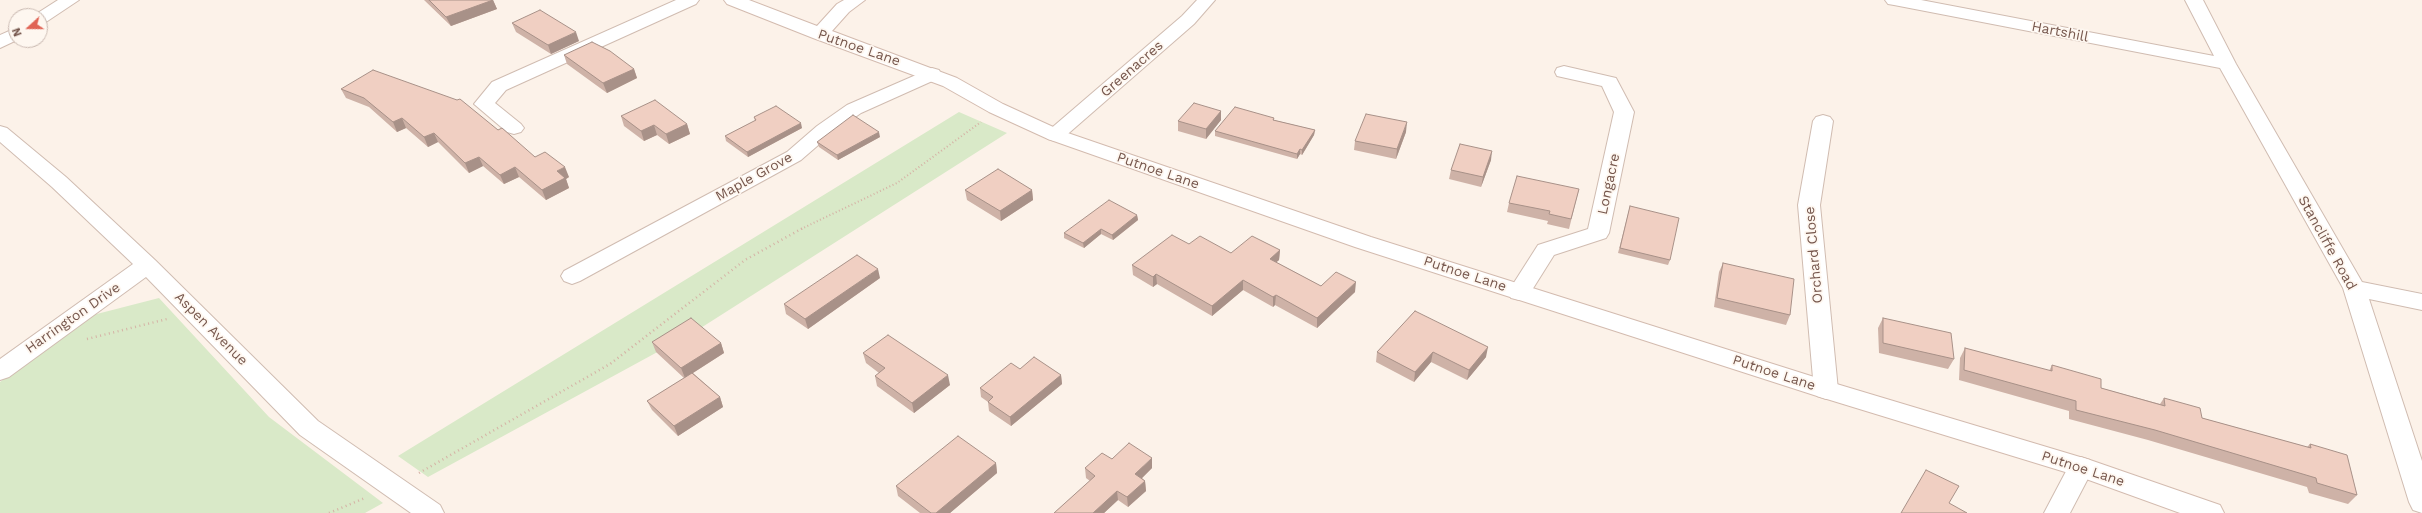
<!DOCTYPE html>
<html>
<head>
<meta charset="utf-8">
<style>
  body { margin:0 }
  #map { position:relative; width:2422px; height:513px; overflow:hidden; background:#fcf2e9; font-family:"Work Sans",sans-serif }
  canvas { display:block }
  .north { position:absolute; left:8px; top:8px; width:40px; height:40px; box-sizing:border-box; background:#fef7f0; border:1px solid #c8b7af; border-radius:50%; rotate:249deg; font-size:11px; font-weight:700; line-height:16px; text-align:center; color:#76574d }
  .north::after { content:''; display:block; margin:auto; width:14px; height:18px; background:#e06354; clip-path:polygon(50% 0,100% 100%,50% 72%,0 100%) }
</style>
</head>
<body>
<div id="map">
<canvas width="2422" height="513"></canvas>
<div class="north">N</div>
</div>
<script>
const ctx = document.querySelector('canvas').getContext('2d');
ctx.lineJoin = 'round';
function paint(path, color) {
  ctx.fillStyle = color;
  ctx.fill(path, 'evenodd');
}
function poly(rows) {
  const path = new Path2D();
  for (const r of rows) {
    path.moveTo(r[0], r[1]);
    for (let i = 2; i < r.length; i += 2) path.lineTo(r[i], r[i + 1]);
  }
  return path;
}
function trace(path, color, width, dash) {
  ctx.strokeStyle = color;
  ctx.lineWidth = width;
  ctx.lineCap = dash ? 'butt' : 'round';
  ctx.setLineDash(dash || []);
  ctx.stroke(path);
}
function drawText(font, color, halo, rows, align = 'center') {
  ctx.font = font + ' "Work Sans",sans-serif';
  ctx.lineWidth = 3.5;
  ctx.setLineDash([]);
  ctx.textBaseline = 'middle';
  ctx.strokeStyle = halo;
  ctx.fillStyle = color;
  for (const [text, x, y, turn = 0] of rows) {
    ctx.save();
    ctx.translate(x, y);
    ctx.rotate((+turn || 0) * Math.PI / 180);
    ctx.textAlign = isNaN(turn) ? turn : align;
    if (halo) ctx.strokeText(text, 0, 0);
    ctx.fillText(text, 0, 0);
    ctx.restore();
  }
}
const green = poly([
  [959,112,1007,133,696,331,428,477,398,456],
  [159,298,269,417,383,503,365,513,0,513,0,382,89,316]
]);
const pathFar1 = poly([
  [801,229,897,183,981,122]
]);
const path = poly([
  [87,339,167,319],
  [419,473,610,364,745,260,803,228],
  [329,513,365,498]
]);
const street = poly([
  [58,0,79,0,46,22,40,23,40,16,33,16,58,0],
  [676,0,699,0,696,4,506,90,495,103,521,124,524,128,521,132,514,134,507,132,474,104,492,82,676,0],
  [1197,0,1215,0,1194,24,1062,139,1055,141,1048,139,1045,135,1048,131,1182,16,1197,0],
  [1885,0,1921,0,2214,56,2185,0,2203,0,2236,64,2362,282,2422,294,2422,310,2369,299,2422,461,2422,513,2413,510,2409,502,2343,288,2220,68,1894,5,1888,4,1885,0],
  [16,28,17,40,0,48,0,35,16,28],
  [1564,66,1616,78,1634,112,1609,233,1606,238,1554,255,1527,298,1519,300,1511,298,1508,292,1538,245,1588,229,1614,112,1602,86,1557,76,1555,72,1557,68,1564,66],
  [932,68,939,70,941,74,939,78,861,113,831,134,801,160,580,281,572,284,564,281,561,276,564,271,787,152,817,126,847,105,932,68],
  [1823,115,1830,117,1833,121,1820,205,1838,390,1835,396,1826,399,1817,396,1814,390,1798,205,1813,121,1816,117,1823,115],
  [0,126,7,128,66,177,155,260,318,421,440,505,444,513,411,513,300,435,146,277,9,377,0,380,0,359,133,264,52,187,0,142,0,126],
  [2081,457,2090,460,2094,467,2070,513,2044,513,2072,460,2081,457]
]);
const secondary = poly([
  [724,0,749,0,817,26,837,4,844,0,865,0,849,12,832,31,957,78,1003,104,1062,131,1371,237,1830,382,2090,460,2220,505,2224,513,2180,513,2075,475,1817,396,1355,247,1048,139,989,112,943,86,813,38,727,4,724,0]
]);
const wall = poly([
  [424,0,493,0,497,9,451,26],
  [512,23,579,41,551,54,516,32],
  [564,55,634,69,637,78,607,93,567,64],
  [341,89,498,130,535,157,569,177,566,179,569,188,546,200,519,177,504,184,483,166,469,173,438,142,428,147,406,128,397,132,369,107,346,98],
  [1221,111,1221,120,1206,139,1178,131,1178,121],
  [621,116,687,124,690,134,669,144,657,135,644,141,624,126],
  [754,117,802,128,748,157,726,141,725,136,755,121],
  [1274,118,1274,120,1315,130,1314,135,1302,155,1300,154,1297,159,1215,136,1215,131],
  [1406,132,1396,159,1354,150,1355,141],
  [880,137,838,160,819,147,817,142],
  [1491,160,1481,187,1449,179,1451,170],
  [1579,189,1569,229,1547,224,1548,221,1507,212,1509,203],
  [965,190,1032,190,1033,200,1001,221,967,200],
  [1630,206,1670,260,1668,265,1618,253],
  [1137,215,1138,220,1113,240,1101,234,1084,248,1064,238,1064,233],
  [1189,244,1231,253,1280,250,1279,260,1276,262,1321,286,1355,292,1317,328,1275,305,1273,307,1243,290,1212,316,1157,284,1153,287,1133,275,1132,265],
  [1723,263,1790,315,1786,325,1714,307,1719,272],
  [880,278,808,329,786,314,784,304],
  [1415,311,1486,357,1467,380,1431,362,1414,382,1376,362,1377,352],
  [1883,318,1954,359,1948,369,1879,353,1878,328],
  [652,342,721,343,724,353,693,373,720,397,723,407,678,436,652,410,647,401,684,378,656,352],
  [1965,348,2049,371,2052,365,2101,388,2160,404,2164,398,2202,418,2307,447,2310,444,2357,495,2348,504,2309,493,2307,487,2148,440,2069,419,2069,411,1959,380,1960,358],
  [863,353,950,385,914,413,877,386,875,376,879,373,866,363],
  [1020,369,1061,375,1062,384,1011,426,989,411,988,402,981,397,980,388],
  [1112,459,1152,468,1142,478,1145,481,1146,491,1128,507,1118,500,1104,513,1054,513,1090,481,1086,478,1085,468],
  [996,463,997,473,950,513,920,513,898,496,896,486]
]);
const shadedWall = poly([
  [493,0,497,9,451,26,446,17],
  [576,32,579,41,551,54,548,45],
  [634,69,637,78,607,93,603,83],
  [1221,111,1221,120,1206,139,1206,129],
  [402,118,406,128,397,132,393,122],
  [1407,122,1406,132,1396,159,1397,149],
  [801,123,802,128,748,157,747,152],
  [687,124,690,134,669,144,666,134],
  [654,125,657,135,644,141,641,131],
  [1315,130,1314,135,1302,155,1302,150],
  [879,132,880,137,838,160,837,155],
  [434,133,438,142,428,147,424,137],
  [1300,149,1300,154,1297,159,1297,154],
  [1492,151,1491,160,1481,187,1483,177],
  [479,157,483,166,469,173,465,163],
  [515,167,519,177,504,184,500,175],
  [565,167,569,177,566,179,569,188,546,200,542,190,557,171],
  [1032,190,1033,200,1001,221,1000,211],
  [1137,215,1138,220,1113,240,1112,235],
  [1101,229,1101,234,1084,248,1083,243],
  [1280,250,1279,260,1269,269,1270,259],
  [878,269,880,278,808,329,805,319],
  [1156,274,1157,284,1153,287,1153,277],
  [1243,280,1243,290,1212,316,1212,306],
  [1356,282,1355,292,1317,328,1317,318],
  [1276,295,1275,305,1273,307,1273,297],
  [721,343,724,353,685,378,681,368],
  [1488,347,1486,357,1467,380,1469,370],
  [1433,352,1431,362,1414,382,1415,372],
  [948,375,950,385,914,413,912,403],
  [1061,375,1062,384,1011,426,1010,417],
  [720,397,723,407,678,436,674,426],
  [1152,458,1152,468,1136,484,1135,474],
  [996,463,997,473,950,513,936,513],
  [1145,481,1146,491,1128,507,1127,497],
  [1117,491,1118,500,1104,513,1093,513]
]);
const building = poly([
  [429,0,493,0,446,17,429,0],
  [540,10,576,32,548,45,512,23,540,10],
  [592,42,610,51,634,69,603,83,564,55,592,42],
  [373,70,457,100,460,99,498,130,502,128,535,157,545,152,565,167,557,171,565,178,542,190,515,167,500,175,479,157,465,163,434,133,424,137,402,118,393,122,364,98,341,89,373,70],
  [655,100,687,124,666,134,654,125,641,131,621,116,655,100],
  [1194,103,1221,111,1206,129,1178,121,1194,103],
  [776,106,801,123,747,152,725,136,756,120,754,117,776,106],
  [1235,107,1274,118,1273,120,1315,130,1302,150,1300,149,1297,154,1215,131,1235,107],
  [1366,114,1407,122,1397,149,1355,141,1366,114],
  [853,115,879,132,837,155,817,142,853,115],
  [1460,144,1492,151,1483,177,1451,170,1460,144],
  [998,169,1032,190,1000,211,965,190,998,169],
  [1517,176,1579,189,1571,219,1549,214,1550,211,1509,203,1517,176],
  [1109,200,1137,215,1112,235,1101,229,1083,243,1064,233,1109,200],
  [1630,206,1679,218,1670,260,1620,248,1630,206],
  [1172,235,1189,244,1200,236,1231,253,1252,236,1280,250,1270,259,1321,286,1336,272,1356,282,1317,318,1276,295,1273,297,1243,280,1212,306,1156,274,1153,277,1132,265,1172,235],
  [857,255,878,269,805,319,784,304,857,255],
  [1723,263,1794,279,1790,315,1717,298,1723,263],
  [1415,311,1488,347,1469,370,1433,352,1415,372,1377,352,1415,311],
  [691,318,721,343,681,368,652,342,691,318],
  [1883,318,1951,333,1954,359,1883,343,1883,318],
  [888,335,948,375,912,403,875,376,885,368,863,353,888,335],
  [1965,348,2052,371,2052,365,2101,379,2101,388,2165,406,2164,398,2200,408,2202,418,2311,448,2310,444,2347,455,2357,495,2317,483,2316,478,2155,430,2076,410,2076,401,1964,370,1965,348],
  [1034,357,1061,375,1010,417,988,402,993,397,980,388,1011,363,1020,369,1034,357],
  [692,373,720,397,674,426,647,401,692,373],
  [958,436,996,463,936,513,931,513,896,486,958,436],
  [1129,443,1152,458,1135,474,1145,481,1127,497,1117,491,1093,513,1054,513,1095,476,1085,468,1102,453,1112,459,1129,443],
  [1926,470,1959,486,1949,503,1967,513,1901,513,1926,470]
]);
const streetNames = [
  ["Hartshill",2060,32,11],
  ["Putnoe Lane",859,48,19],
  ["Greenacres",1132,69,-41],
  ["Putnoe Lane",1158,171,19],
  ["Maple Grove",754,177,-29],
  ["Longacre",1609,184,-78],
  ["Stancliffe Road",2327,243,61],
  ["Orchard Close",1814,255,-95],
  ["Putnoe Lane",1465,274,18],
  ["Harrington Drive",73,318,-35],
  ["Aspen Avenue",211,329,45],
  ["Putnoe Lane",1774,373,18],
  ["Putnoe Lane",2083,469,18]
];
paint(green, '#d9e9c8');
trace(street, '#d0bcb1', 2);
trace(secondary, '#d3bbaf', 2);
trace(pathFar1, '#d5b2a5', 2, [1, 2.5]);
trace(path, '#d5b2a5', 2.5, [1, 3.5]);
paint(street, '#fff');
paint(secondary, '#fff');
paint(wall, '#ceb2a7');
paint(shadedWall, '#a89188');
paint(building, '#f0cfc2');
trace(building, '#a89188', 1);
drawText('14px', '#76574d', '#fef7f0', streetNames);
</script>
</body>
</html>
